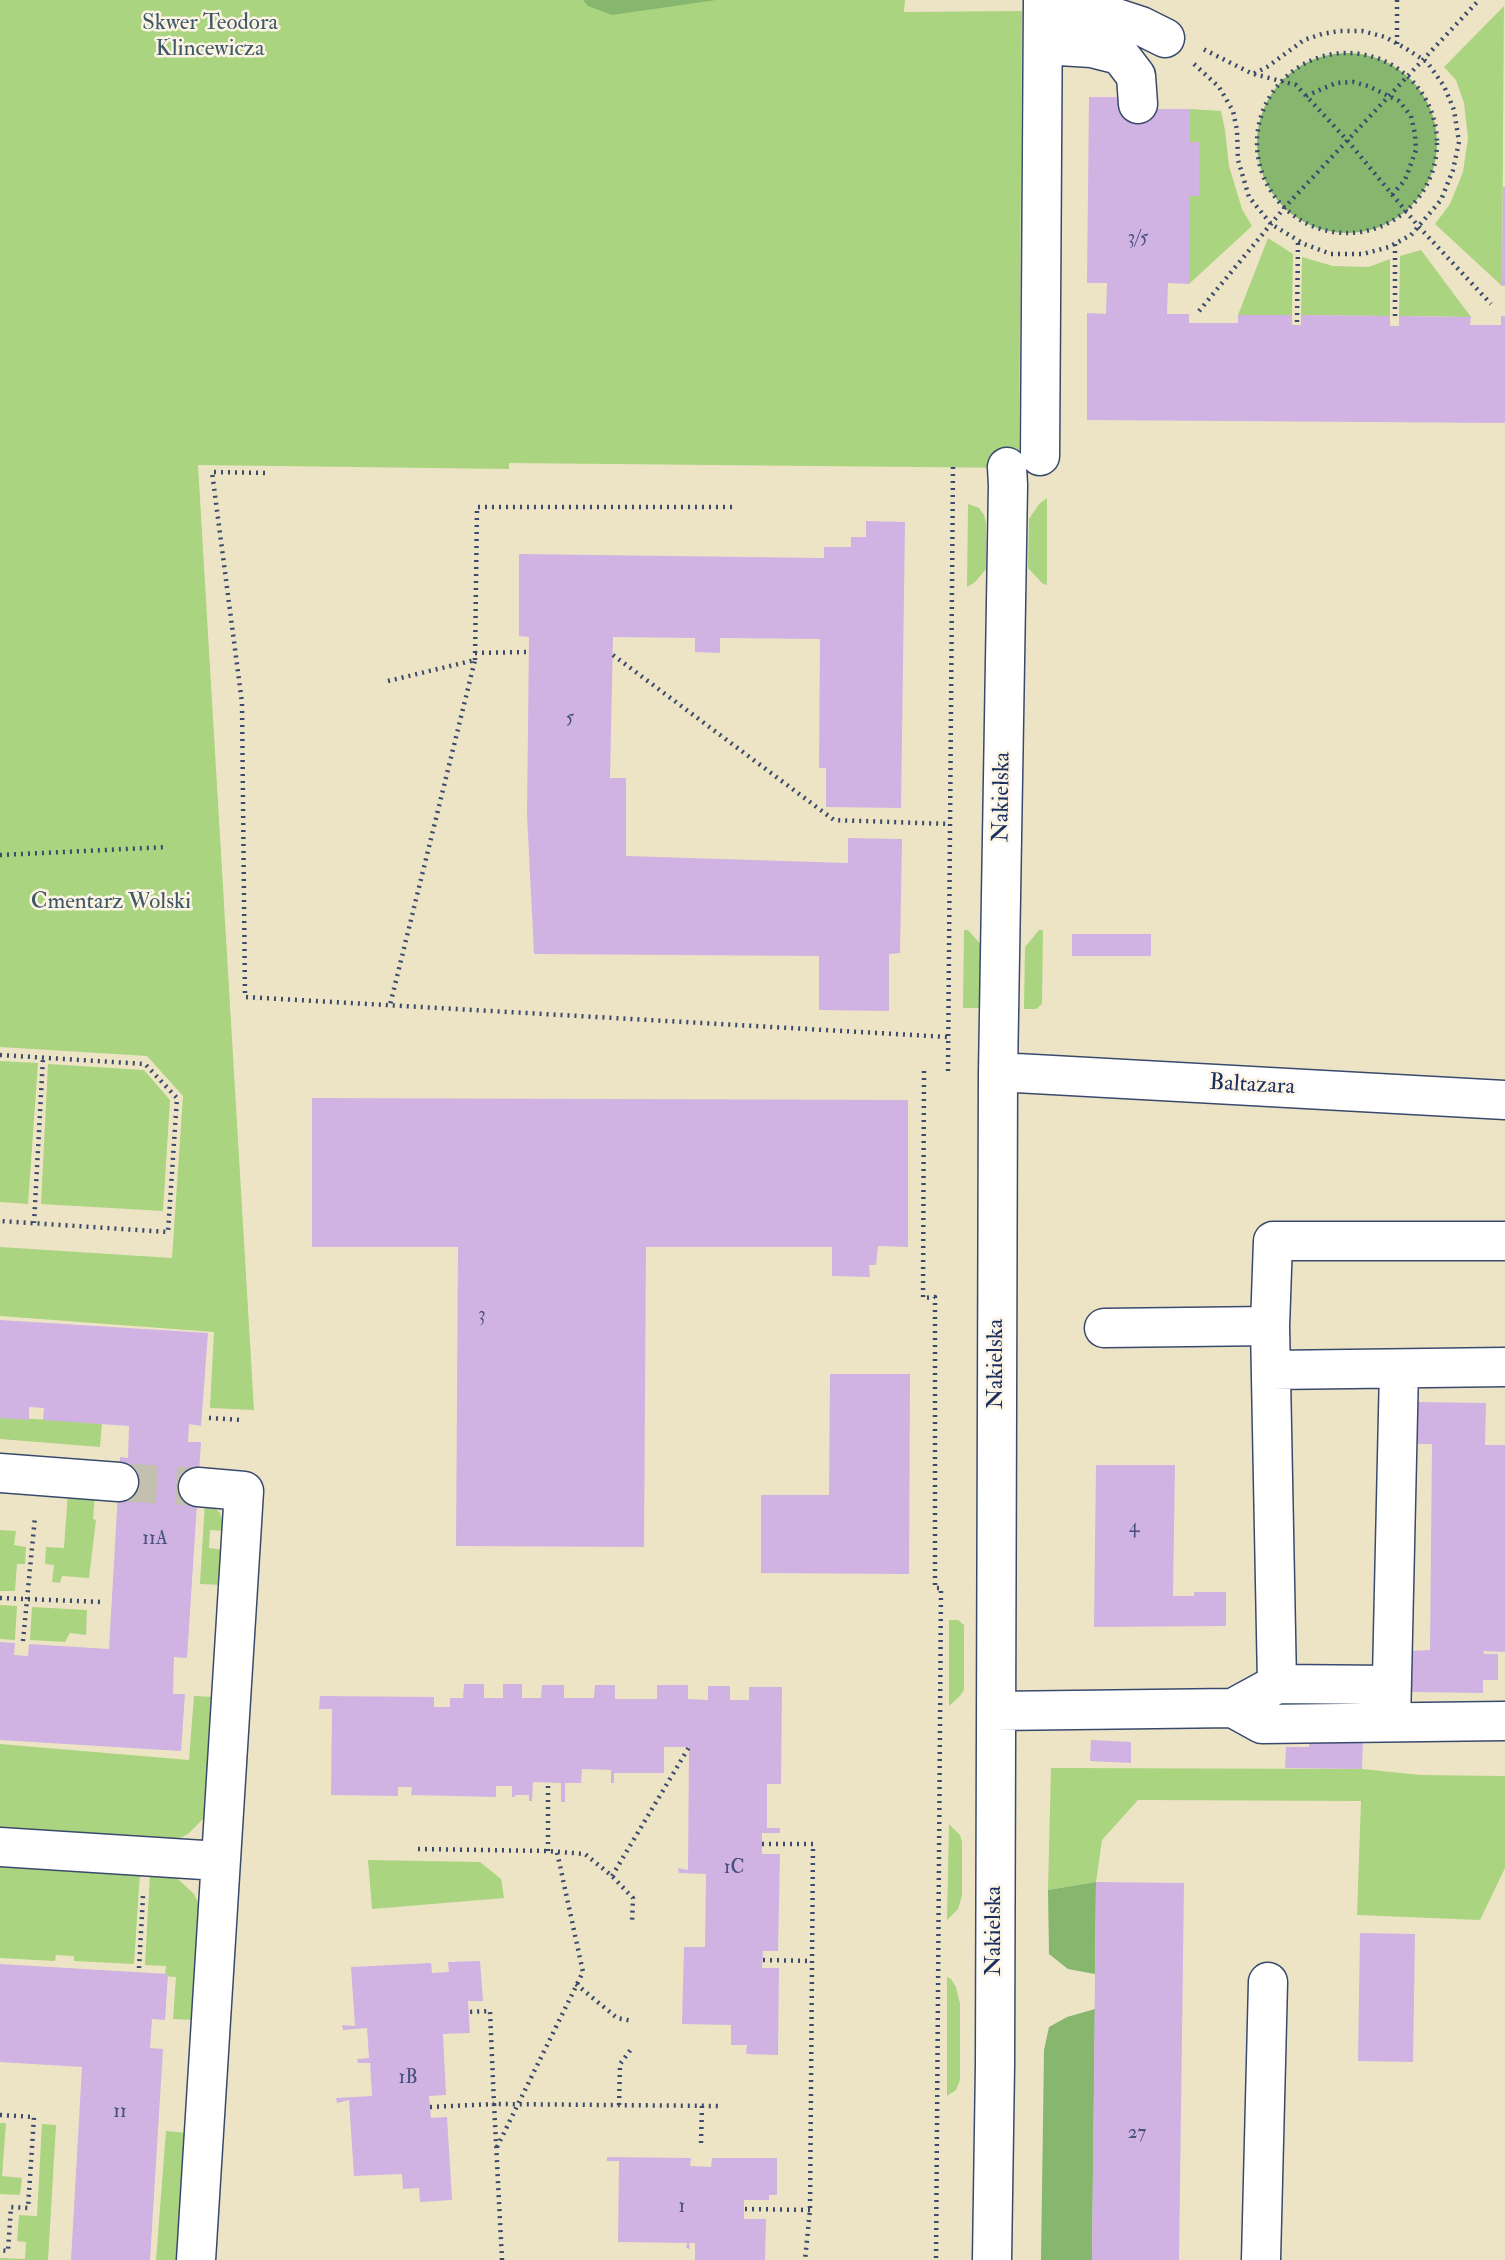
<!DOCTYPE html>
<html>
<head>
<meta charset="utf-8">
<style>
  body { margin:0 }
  canvas { display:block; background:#ede4c5 }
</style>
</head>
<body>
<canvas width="1505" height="2260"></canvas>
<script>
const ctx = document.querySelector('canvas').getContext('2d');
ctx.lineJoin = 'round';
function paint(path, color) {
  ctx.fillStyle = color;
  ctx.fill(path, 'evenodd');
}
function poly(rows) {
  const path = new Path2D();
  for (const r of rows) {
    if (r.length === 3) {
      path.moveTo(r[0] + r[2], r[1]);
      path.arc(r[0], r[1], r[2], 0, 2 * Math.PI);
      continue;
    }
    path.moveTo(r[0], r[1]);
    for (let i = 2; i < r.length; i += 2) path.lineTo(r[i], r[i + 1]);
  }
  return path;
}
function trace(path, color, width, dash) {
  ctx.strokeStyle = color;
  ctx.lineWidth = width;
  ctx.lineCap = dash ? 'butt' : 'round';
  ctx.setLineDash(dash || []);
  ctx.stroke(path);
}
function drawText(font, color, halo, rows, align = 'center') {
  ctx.font = font + ' "IM FELL Double Pica",serif';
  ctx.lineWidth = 5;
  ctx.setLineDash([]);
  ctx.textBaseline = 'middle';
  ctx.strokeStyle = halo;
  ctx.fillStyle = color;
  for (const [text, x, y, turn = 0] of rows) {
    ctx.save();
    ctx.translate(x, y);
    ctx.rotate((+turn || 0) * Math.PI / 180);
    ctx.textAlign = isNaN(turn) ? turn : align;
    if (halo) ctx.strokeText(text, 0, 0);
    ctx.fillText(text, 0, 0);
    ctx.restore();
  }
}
const green = poly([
  [0,0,905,0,904,12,1022,11,1019,468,509,463,509,469,198,465,254,1410,210,1408,214,1332,0,1316,0,1247,172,1258,183,1096,147,1056,0,1047],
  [1504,6,1502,286,1435,224,1450,204,1463,172,1468,138,1464,103,1456,80,1444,67],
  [1190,109,1221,111,1225,130,1229,166,1242,209,1252,226,1189,284,1189,196,1199,196,1199,142,1190,142],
  [1268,238,1293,254,1292,315,1238,315],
  [1421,250,1471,317,1399,316,1400,256],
  [1302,257,1333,266,1369,267,1390,259,1390,316,1301,315],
  [1047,498,1047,585,1043,584,1028,568,1029,519,1039,504],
  [968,504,979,508,984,515,986,523,986,569,975,582,967,587],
  [964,930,968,930,983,947,982,1008,963,1008],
  [1039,930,1043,930,1042,1004,1036,1009,1024,1009,1025,947],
  [0,1061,38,1063,28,1204,0,1202],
  [48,1064,144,1070,170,1100,163,1211,41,1204],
  [0,1417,102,1423,100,1447,0,1439],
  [68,1492,95,1494,93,1519,96,1520,89,1578,62,1576,60,1583,52,1582,54,1565,45,1564,46,1547,64,1548],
  [205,1501,212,1505,220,1513,224,1526,225,1531,210,1530,209,1548,224,1550,222,1585,200,1584],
  [0,1530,16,1531,14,1545,26,1547,25,1564,17,1564,15,1591,0,1591],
  [0,1605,17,1606,15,1640,0,1639],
  [32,1607,87,1610,86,1635,70,1633,65,1642,30,1640],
  [949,1620,958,1620,964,1625,964,1690,960,1696,949,1706],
  [194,1696,214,1697,206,1811,203,1819,188,1834,176,1840,0,1831,0,1744,189,1760],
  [1051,1768,1362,1769,1420,1775,1505,1776,1505,1868,1480,1920,1357,1915,1361,1801,1138,1800,1102,1840,1096,1882,1048,1890],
  [949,1824,960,1835,962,1842,962,1896,958,1909,947,1920],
  [368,1860,480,1862,501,1879,504,1898,372,1909],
  [0,1864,140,1873,134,1964,74,1961,74,1956,56,1955,55,1961,0,1958],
  [150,1873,169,1875,178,1879,194,1894,199,1904,194,2020,173,2019,176,1977,165,1976,166,1966,145,1965],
  [947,1977,951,1979,956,1987,960,2004,960,2080,956,2090,947,2096],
  [0,2123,6,2123,2,2176,22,2178,20,2195,0,2194],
  [42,2124,56,2125,48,2260,0,2260,0,2258,25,2259,26,2242,17,2241,19,2215,37,2216],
  [166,2131,188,2133,179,2260,156,2260]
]);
const forest = poly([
  [583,0,716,0,612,15,588,6],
  [1347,143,90],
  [1096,1882,1095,1974,1068,1969,1049,1954,1048,1890],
  [1095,2009,1092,2260,1041,2260,1044,2050,1049,2027,1067,2017]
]);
const building = poly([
  [1089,97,1122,97,1122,109,1190,109,1190,142,1199,142,1199,196,1189,196,1189,284,1168,283,1167,314,1189,314,1189,323,1238,323,1238,315,1292,315,1292,325,1301,325,1301,315,1390,316,1390,326,1399,326,1399,316,1471,317,1470,325,1501,325,1501,316,1505,316,1505,423,1087,420,1087,313,1106,314,1107,283,1087,283],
  [1503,187,1505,187,1505,286,1502,286],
  [866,521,905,522,901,808,826,807,826,768,819,768,820,639,720,638,720,653,695,652,695,638,613,637,610,778,626,778,626,856,848,863,848,838,902,839,900,953,889,954,889,1011,819,1010,819,956,534,954,527,814,529,637,519,636,519,554,824,558,824,547,851,547,851,537,866,537],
  [1072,934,1151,934,1151,956,1072,956],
  [312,1098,908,1100,908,1247,878,1246,876,1265,869,1265,870,1277,832,1276,832,1247,646,1247,644,1547,456,1546,458,1247,312,1247],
  [0,1320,208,1333,201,1426,189,1424,188,1442,201,1442,187,1658,174,1657,173,1694,185,1694,181,1751,0,1740,0,1642,15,1643,14,1655,28,1656,29,1644,109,1649,120,1457,128,1458,129,1426,43,1420,44,1408,29,1407,29,1420,0,1418],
  [830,1374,910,1374,909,1574,761,1573,761,1495,829,1495],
  [1414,1402,1486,1403,1485,1445,1505,1445,1505,1652,1483,1651,1484,1654,1498,1654,1498,1680,1483,1680,1483,1693,1411,1692,1411,1651,1430,1650,1432,1444,1413,1444],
  [1096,1465,1175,1465,1173,1596,1194,1596,1194,1592,1226,1592,1226,1626,1094,1627],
  [464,1684,484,1684,484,1698,503,1698,503,1684,522,1684,522,1698,541,1698,542,1685,564,1685,564,1698,594,1698,595,1685,615,1685,615,1699,657,1699,657,1685,688,1685,688,1699,708,1700,708,1686,730,1686,730,1700,749,1700,749,1687,782,1687,781,1784,767,1784,767,1828,780,1828,780,1833,762,1833,762,1854,780,1854,778,1951,763,1951,762,1968,779,1968,778,2055,746,2054,747,2045,731,2045,731,2025,682,2024,684,1947,705,1947,706,1874,679,1873,678,1868,688,1870,689,1747,664,1747,664,1773,614,1773,614,1783,611,1783,611,1770,582,1769,581,1783,565,1783,565,1802,561,1802,561,1783,533,1782,532,1801,529,1801,529,1795,515,1795,515,1797,512,1797,512,1786,496,1786,496,1797,411,1795,412,1787,398,1787,398,1796,331,1795,332,1709,319,1709,320,1696,434,1697,434,1707,450,1707,450,1698,463,1698],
  [1309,1738,1363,1739,1362,1769,1285,1768,1286,1747,1309,1747],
  [1091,1740,1131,1742,1131,1763,1090,1761],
  [1096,1882,1184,1883,1179,2260,1092,2260],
  [1360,1933,1415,1934,1413,2062,1358,2061],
  [480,1961,483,2001,468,2001,470,2033,443,2034,446,2095,429,2096,431,2118,447,2117,452,2200,420,2202,419,2188,403,2189,402,2174,354,2176,349,2100,337,2103,336,2098,372,2096,370,2063,358,2063,357,2059,369,2058,367,2028,343,2030,342,2025,355,2026,351,1967,431,1963,432,1973,449,1972,448,1962],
  [0,1964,168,1974,165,2020,152,2019,150,2048,163,2049,150,2260,71,2260,82,2067,0,2062],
  [607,2157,691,2158,690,2166,711,2167,712,2158,777,2158,777,2195,769,2195,769,2200,744,2200,744,2219,766,2219,765,2260,695,2260,695,2243,689,2243,690,2249,686,2248,687,2243,618,2242,619,2161,607,2161]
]);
const minorTunnel = poly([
  [119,1482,198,1487]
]);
const path = poly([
  [1397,0,1397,44],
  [1347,143,90],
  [1194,64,1219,87,1233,111,1237,130,1238,160,1249,197,1271,224,1304,244,1331,254,1363,254,1389,247,1411,235,1441,200,1453,170,1459,142,1454,110,1444,86,1427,62,1405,48,1385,37,1362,31,1339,31,1322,34,1304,40,1267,67,1253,74,1201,48],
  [1254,74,1296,85,1347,140,1419,227,1491,304],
  [1306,96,1336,83,1353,82,1368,86,1399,101,1411,116,1415,134,1416,150,1405,180,1392,195],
  [1395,244,1395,321],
  [1199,311,1285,207,1479,0],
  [1297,322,1298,241],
  [265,473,212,472,242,703,245,997,948,1037],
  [475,653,529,652],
  [613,655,834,820,949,824],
  [475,660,477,507,735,507],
  [388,681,475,660,390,1005],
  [0,855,167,847],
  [0,1055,145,1064,177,1098,168,1232,0,1221],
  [924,1071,923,1298,935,1297,935,1588,941,1588,936,2260],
  [948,1071,953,467],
  [34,1223,43,1058],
  [209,1418,243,1420],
  [0,1598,102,1602],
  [23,1641,35,1517],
  [762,1844,813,1844,810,2210,805,2260],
  [418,1849,548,1851,585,1854,612,1876,633,1898,632,1922],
  [548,1851,548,1783],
  [612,1876,689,1747],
  [763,1960,812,1961],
  [139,1968,143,1896],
  [576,1984,617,2018,632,2021],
  [619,2105,620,2064,632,2048],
  [430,2107,494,2104,490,2011,468,2012],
  [0,2115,34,2117,28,2208,11,2207,8,2251,0,2250],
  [701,2143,702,2106],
  [497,2147,583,1972,557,1852],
  [745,2209,810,2210],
  [502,2260,494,2104,720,2106]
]);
const minor = poly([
  [1043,10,1101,13,1141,26,1165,38],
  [1043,45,1092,48,1120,55,1136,76,1138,104],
  [1040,456,1043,0],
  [998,1072,1505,1100],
  [1270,1326,1273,1241,1505,1241],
  [1104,1328,1270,1326,1277,1684,1233,1708],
  [1272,1370,1505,1367],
  [0,1473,119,1482],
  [1277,1684,1392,1685],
  [996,1711,1233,1708,1262,1724,1505,1721],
  [1391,1722,1399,1369],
  [0,1847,219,1861],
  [196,2260,244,1491,198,1487],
  [992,2260,995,2065,998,1072,1008,485,1007,467],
  [1261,2260,1268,1982]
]);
const numberNames = [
  ["3/5",1138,239],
  ["5",570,719],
  ["3",482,1316],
  ["4",1134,1528],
  ["11A",155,1540],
  ["1C",734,1869],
  ["1B",408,2079],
  ["11",120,2113],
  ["27",1137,2134],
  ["1",682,2208]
];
const parkNames = [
  ["Skwer Teodora",210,24],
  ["Klincewicza",210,50],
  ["Cmentarz Wolski",111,903]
];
const streetNames = [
  ["Nakielska",1003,797,-89],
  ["Baltazara",1252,1086,3],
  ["Nakielska",997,1364,-90],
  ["Nakielska",995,1931,-90]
];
paint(green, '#aad480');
paint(forest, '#87b66e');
paint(building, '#d0b3e3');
trace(minorTunnel, '#c3c0b0', 38, [38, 19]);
trace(minor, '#3a4a6d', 41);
trace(path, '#3a4a6d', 4.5, [2, 5]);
trace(minor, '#fff', 38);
drawText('19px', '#48507f', null, numberNames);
drawText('23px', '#3f5866', '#fcf5e5', parkNames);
drawText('23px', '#1b2f5e', '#fcf5e5', streetNames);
</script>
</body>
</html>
